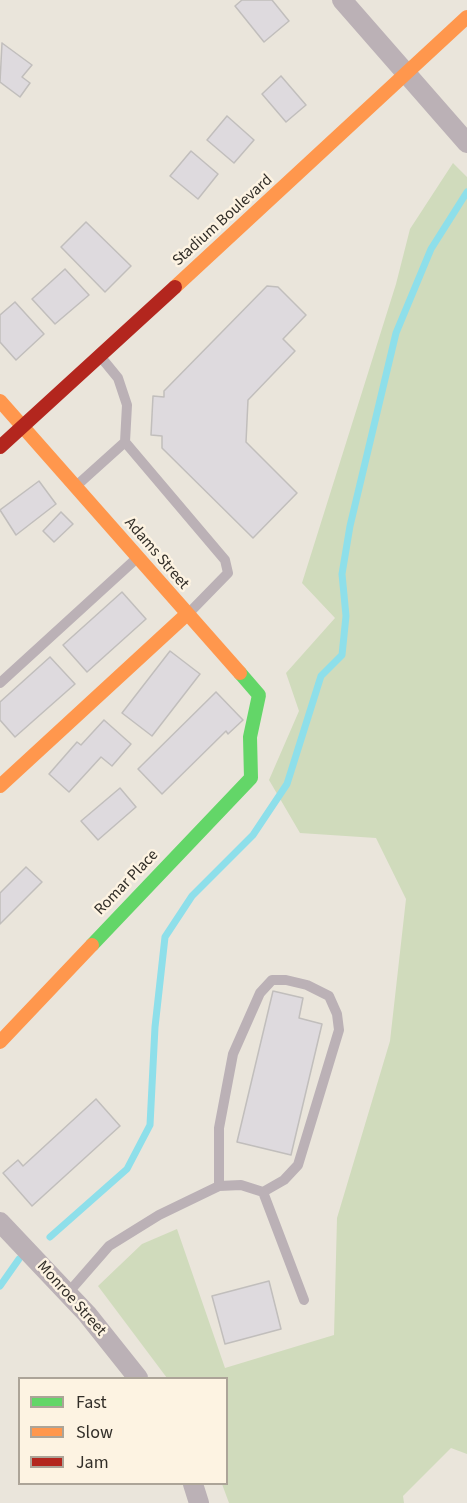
<!DOCTYPE html>
<html>
<head>
<meta charset="utf-8">
<style>
  body { margin:0 }
  #map { position:relative; width:467px; height:1503px; overflow:hidden; background:#eae5db; font-family:"Source Sans 3",sans-serif }
  canvas { display:block }
  .legend { position:absolute; left:18px; top:1377px; width:210px; height:108px; box-sizing:border-box; background:#fdf3e2; border:2px solid #aca498; margin:0; padding:8px 10px; list-style:none; font-size:18px; color:#322e28 }
  .legend li { display:flex; align-items:center; gap:12px; height:30px }
  .legend b { width:30px; border:2px solid #aca498 }
</style>
</head>
<body>
<div id="map">
<canvas width="467" height="1503"></canvas>
<ul class="legend">
<li><b style="height:8px;background:#63d668"></b>Fast</li>
<li><b style="height:8px;background:#ff974d"></b>Slow</li>
<li><b style="height:8px;background:#b3261e"></b>Jam</li>
</ul>
</div>
<script>
const ctx = document.querySelector('canvas').getContext('2d');
ctx.lineJoin = 'round';
function paint(path, color) {
  ctx.fillStyle = color;
  ctx.fill(path, 'evenodd');
}
function poly(rows) {
  const path = new Path2D();
  for (const r of rows) {
    path.moveTo(r[0], r[1]);
    for (let i = 2; i < r.length; i += 2) path.lineTo(r[i], r[i + 1]);
  }
  return path;
}
function trace(path, color, width, dash) {
  ctx.strokeStyle = color;
  ctx.lineWidth = width;
  ctx.lineCap = dash ? 'butt' : 'round';
  ctx.setLineDash(dash || []);
  ctx.stroke(path);
}
function drawText(font, color, halo, rows, align = 'center') {
  ctx.font = font + ' "Source Sans 3",sans-serif';
  ctx.lineWidth = 5;
  ctx.setLineDash([]);
  ctx.textBaseline = 'middle';
  ctx.strokeStyle = halo;
  ctx.fillStyle = color;
  for (const [text, x, y, turn = 0] of rows) {
    ctx.save();
    ctx.translate(x, y);
    ctx.rotate((+turn || 0) * Math.PI / 180);
    ctx.textAlign = isNaN(turn) ? turn : align;
    if (halo) ctx.strokeText(text, 0, 0);
    ctx.fillText(text, 0, 0);
    ctx.restore();
  }
}
const green = poly([
  [453,163,467,177,467,1454,451,1448,403,1496,404,1503,229,1503,222,1484,226,1484,226,1378,167,1378,98,1286,142,1244,177,1229,225,1368,334,1335,337,1218,390,1041,406,899,376,838,300,833,269,780,299,711,286,673,335,618,302,583,396,284,410,229]
]);
const stream = poly([
  [50,1237,127,1169,150,1125,155,1027,165,937,192,896,253,835,287,784,321,676,342,655,346,616,342,574,350,526,396,333,431,249,467,192],
  [0,1286,19,1259]
]);
const building = poly([
  [242,0,272,0,289,21,264,42,235,6,242,0],
  [2,43,32,65,22,77,30,83,20,97,0,82,2,43],
  [281,76,306,105,286,122,262,94,281,76],
  [227,116,254,140,234,163,207,140,227,116],
  [191,151,218,174,198,199,170,176,191,151],
  [86,222,131,266,105,292,61,247,86,222],
  [65,269,89,295,55,324,32,299,65,269],
  [267,286,278,287,306,315,283,339,295,351,248,400,246,442,297,493,253,538,162,448,162,436,151,435,153,396,164,397,164,391,267,286],
  [15,302,44,334,16,360,0,342,0,315,15,302],
  [39,481,56,504,16,535,0,510,39,481],
  [61,512,73,524,54,542,43,531,61,512],
  [122,592,146,619,87,672,63,645,122,592],
  [170,651,200,674,152,736,122,713,170,651],
  [50,657,75,684,15,737,0,720,0,702,50,657],
  [216,692,243,720,228,734,226,731,162,794,138,769,216,692],
  [104,720,131,744,112,766,101,757,69,792,49,774,77,742,81,745,104,720],
  [120,788,136,807,98,840,81,821,120,788],
  [26,867,42,882,0,924,0,893,26,867],
  [273,991,303,998,299,1018,322,1024,291,1155,237,1142,273,991],
  [96,1099,120,1126,32,1206,3,1173,18,1160,23,1166,96,1099],
  [269,1281,281,1329,225,1344,212,1296,269,1281]
]);
const lane = poly([
  [100,356,118,378,127,405,125,442,225,560,228,573,188,614],
  [75,487,125,442],
  [0,683,137,558],
  [219,1186,219,1128,233,1054,260,993,272,980,286,980,307,985,329,996,337,1014,339,1030,298,1165,284,1180,263,1192],
  [68,1293,109,1246,159,1215,219,1186,241,1185,263,1192,304,1300]
]);
const street = poly([
  [342,0,467,143],
  [0,1222,87,1314,138,1378],
  [193,1484,199,1503]
]);
const fast = poly([
  [92,945,251,778,250,737,259,695,240,673]
]);
const slow = poly([
  [175,287,467,17],
  [0,401,240,673],
  [0,786,187,614],
  [0,1042,92,945]
]);
const jam = poly([
  [0,447,175,287]
]);
const streetNames = [
  ["Stadium Boulevard",223,221,-42],
  ["Adams Street",156,554,49],
  ["Romar Place",127,883,-46],
  ["Monroe Street",71,1299,48]
];
paint(green, '#d0dbbc');
trace(stream, '#8edfea', 7);
paint(building, '#dedade');
trace(building, '#c1bebc', 1.5);
trace(lane, '#bbb1b6', 10);
trace(street, '#bbb1b6', 20);
trace(fast, '#63d668', 14);
trace(slow, '#ff974d', 14);
trace(jam, '#b3261e', 14);
drawText('16px', '#322e28', '#fdf3e2', streetNames);
</script>
</body>
</html>
